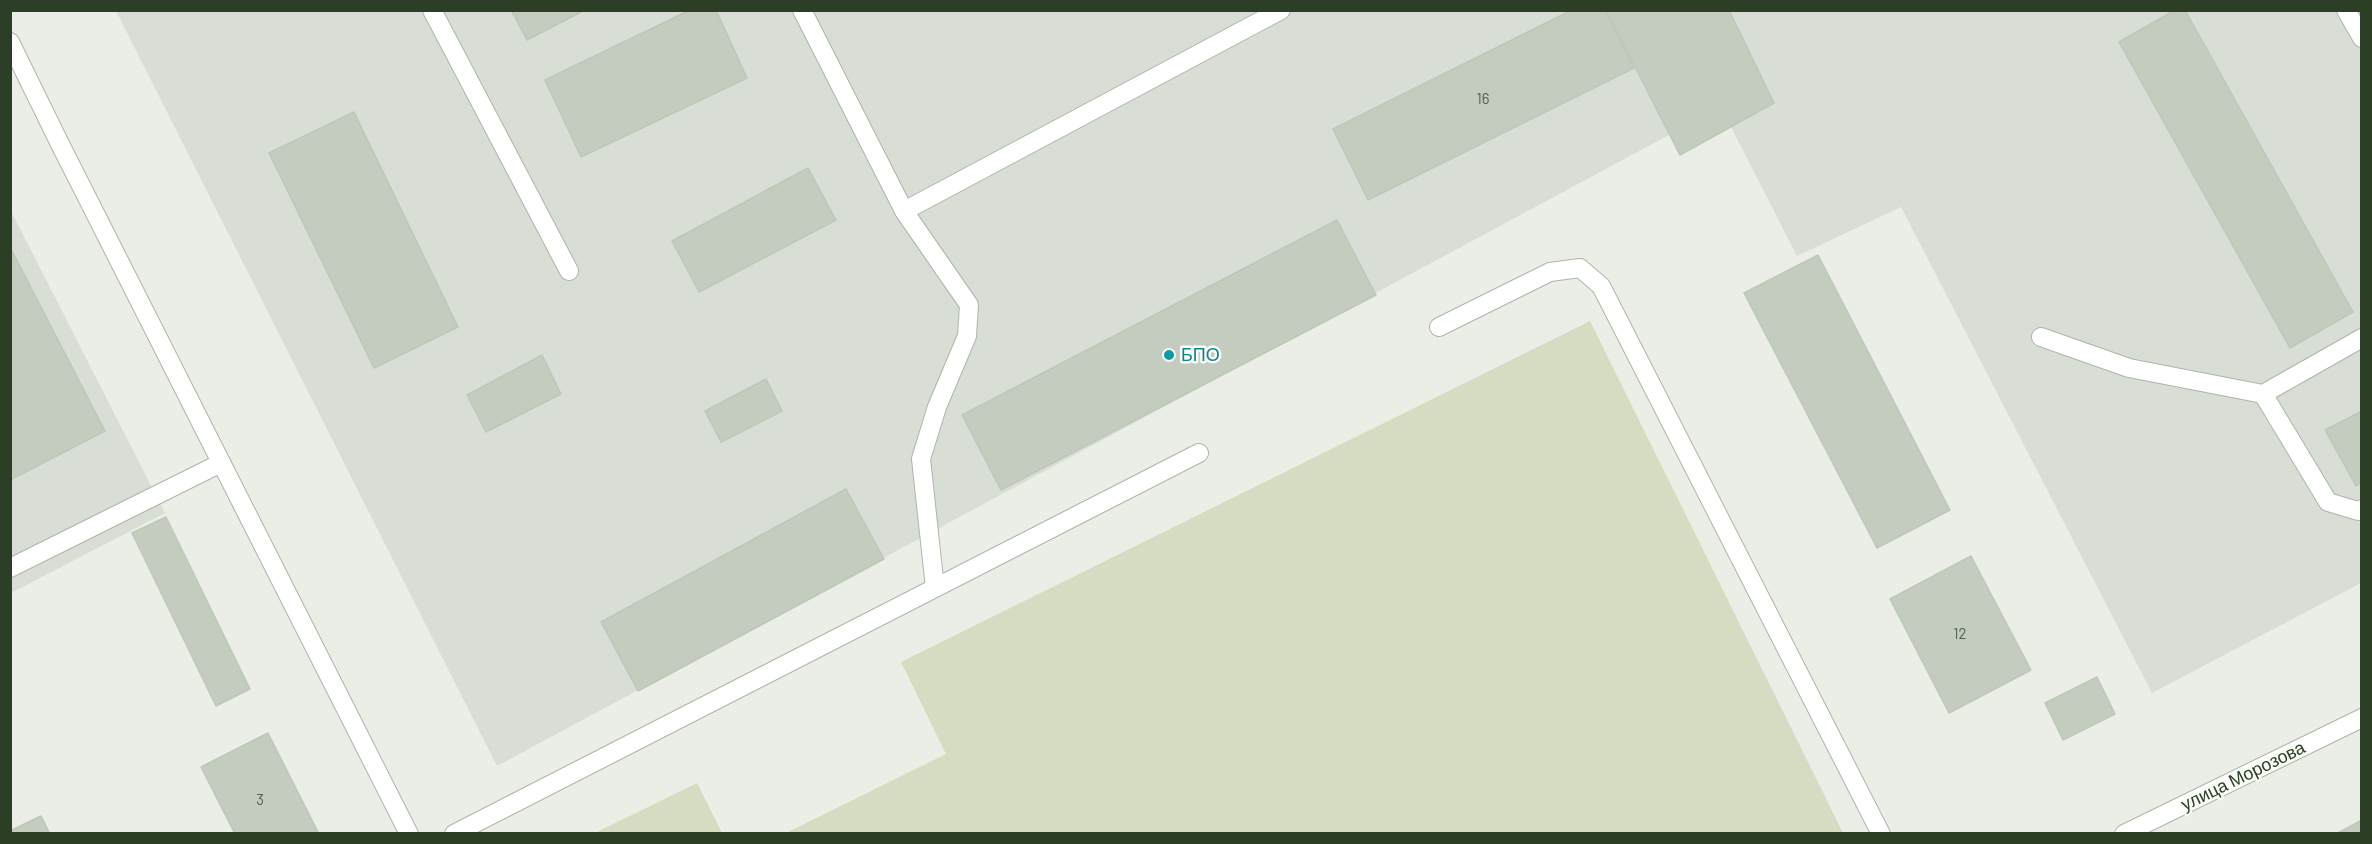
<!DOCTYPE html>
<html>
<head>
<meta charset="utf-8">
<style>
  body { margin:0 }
  #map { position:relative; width:2372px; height:844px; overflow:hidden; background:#eaeee7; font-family:Barlow,sans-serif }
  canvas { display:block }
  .frame { position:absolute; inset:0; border:12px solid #2c3f26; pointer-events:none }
</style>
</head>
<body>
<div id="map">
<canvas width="2372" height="844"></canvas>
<div class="frame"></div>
</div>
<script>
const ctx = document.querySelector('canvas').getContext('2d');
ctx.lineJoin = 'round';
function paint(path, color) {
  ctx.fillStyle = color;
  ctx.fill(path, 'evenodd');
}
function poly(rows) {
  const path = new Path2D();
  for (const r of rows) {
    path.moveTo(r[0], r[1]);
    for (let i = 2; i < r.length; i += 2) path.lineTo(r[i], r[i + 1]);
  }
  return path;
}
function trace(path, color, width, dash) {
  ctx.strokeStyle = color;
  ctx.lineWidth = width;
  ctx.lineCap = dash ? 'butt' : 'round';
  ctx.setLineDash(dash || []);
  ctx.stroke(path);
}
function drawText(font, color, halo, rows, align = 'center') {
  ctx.font = font + ' Barlow,sans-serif';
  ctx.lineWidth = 5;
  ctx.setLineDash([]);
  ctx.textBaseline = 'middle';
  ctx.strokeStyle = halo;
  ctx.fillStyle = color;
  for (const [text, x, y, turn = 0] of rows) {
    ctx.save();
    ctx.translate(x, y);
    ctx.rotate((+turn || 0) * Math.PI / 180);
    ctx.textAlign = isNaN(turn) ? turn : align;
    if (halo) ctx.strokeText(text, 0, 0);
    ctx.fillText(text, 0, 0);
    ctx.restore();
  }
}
const built = poly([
  [116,11,2361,11,2361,583,2152,693,1901,207,1797,256,1731,127,1680,155,1669,135,497,766],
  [10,209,165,513,11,593,10,593]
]);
const green = poly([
  [1590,321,1843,833,786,833,946,754,901,662],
  [697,783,722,833,595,833]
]);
const building = poly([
  [511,10,585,10,527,40,511,10],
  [690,10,716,10,747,78,581,157,545,80,690,10],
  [1572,10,1605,10,1634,68,1368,200,1333,129,1572,10],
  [1606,10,1729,10,1774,103,1680,155,1606,10],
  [2175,10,2185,10,2353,312,2290,348,2119,42,2175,10],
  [354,112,458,327,374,368,269,153,354,112],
  [808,168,836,220,699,292,672,241,808,168],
  [1337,220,1376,295,1001,490,962,415,1337,220],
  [10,247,105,431,10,480,10,247],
  [1818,255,1950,510,1877,548,1744,293,1818,255],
  [542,355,561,394,486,432,467,395,542,355],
  [766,379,782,411,721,442,705,411,766,379],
  [2362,411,2362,482,2356,486,2325,430,2362,411],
  [846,489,884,559,638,691,601,622,846,489],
  [166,517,250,689,216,706,132,533,166,517],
  [1971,556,2031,670,1949,713,1890,599,1971,556],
  [2097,677,2115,714,2063,740,2045,703,2097,677],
  [268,733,319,834,235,834,201,767,268,733],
  [41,816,50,834,10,834,10,831,41,816],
  [2362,820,2362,834,2336,834,2362,820]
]);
const service = poly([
  [432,10,569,271],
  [802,10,904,211,969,305,967,336,937,407,921,459,935,588],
  [2346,10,2362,38],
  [904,211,1281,10],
  [1439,327,1550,272,1580,268,1601,286,1881,834],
  [2041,337,2129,368,2263,394,2328,502,2358,511,2362,509],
  [2263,394,2362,338],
  [10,568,221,463],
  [454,834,1199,453]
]);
const minor = poly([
  [2124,834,2362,718]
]);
const tertiary = poly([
  [10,42,59,142,409,834]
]);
const markers = [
  [1169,355,6,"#0f9aa8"]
];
const numberNames = [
  ["16",1483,99],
  ["12",1960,634],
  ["3",260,800]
];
const cultureNames = [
  ["БПО",1181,355]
];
const streetNames = [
  ["улица Морозова",2243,776,-26]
];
paint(built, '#d8ded5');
paint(green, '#d4ddc1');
paint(building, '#c3ccbf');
trace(building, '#bec7b9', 1.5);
trace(service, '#adb6a9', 20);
trace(minor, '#adb6a9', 20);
trace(tertiary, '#adb6a9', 20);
trace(service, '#fff', 18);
trace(minor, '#fff', 18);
trace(tertiary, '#fff', 18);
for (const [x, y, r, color] of markers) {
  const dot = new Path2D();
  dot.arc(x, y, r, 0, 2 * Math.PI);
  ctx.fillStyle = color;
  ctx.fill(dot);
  trace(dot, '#f9fbf7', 2);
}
drawText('15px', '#52624c', null, numberNames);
drawText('18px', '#0d838f', '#f9fbf7', cultureNames, 'left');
drawText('18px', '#2c3f26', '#f9fbf7', streetNames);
</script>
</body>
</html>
